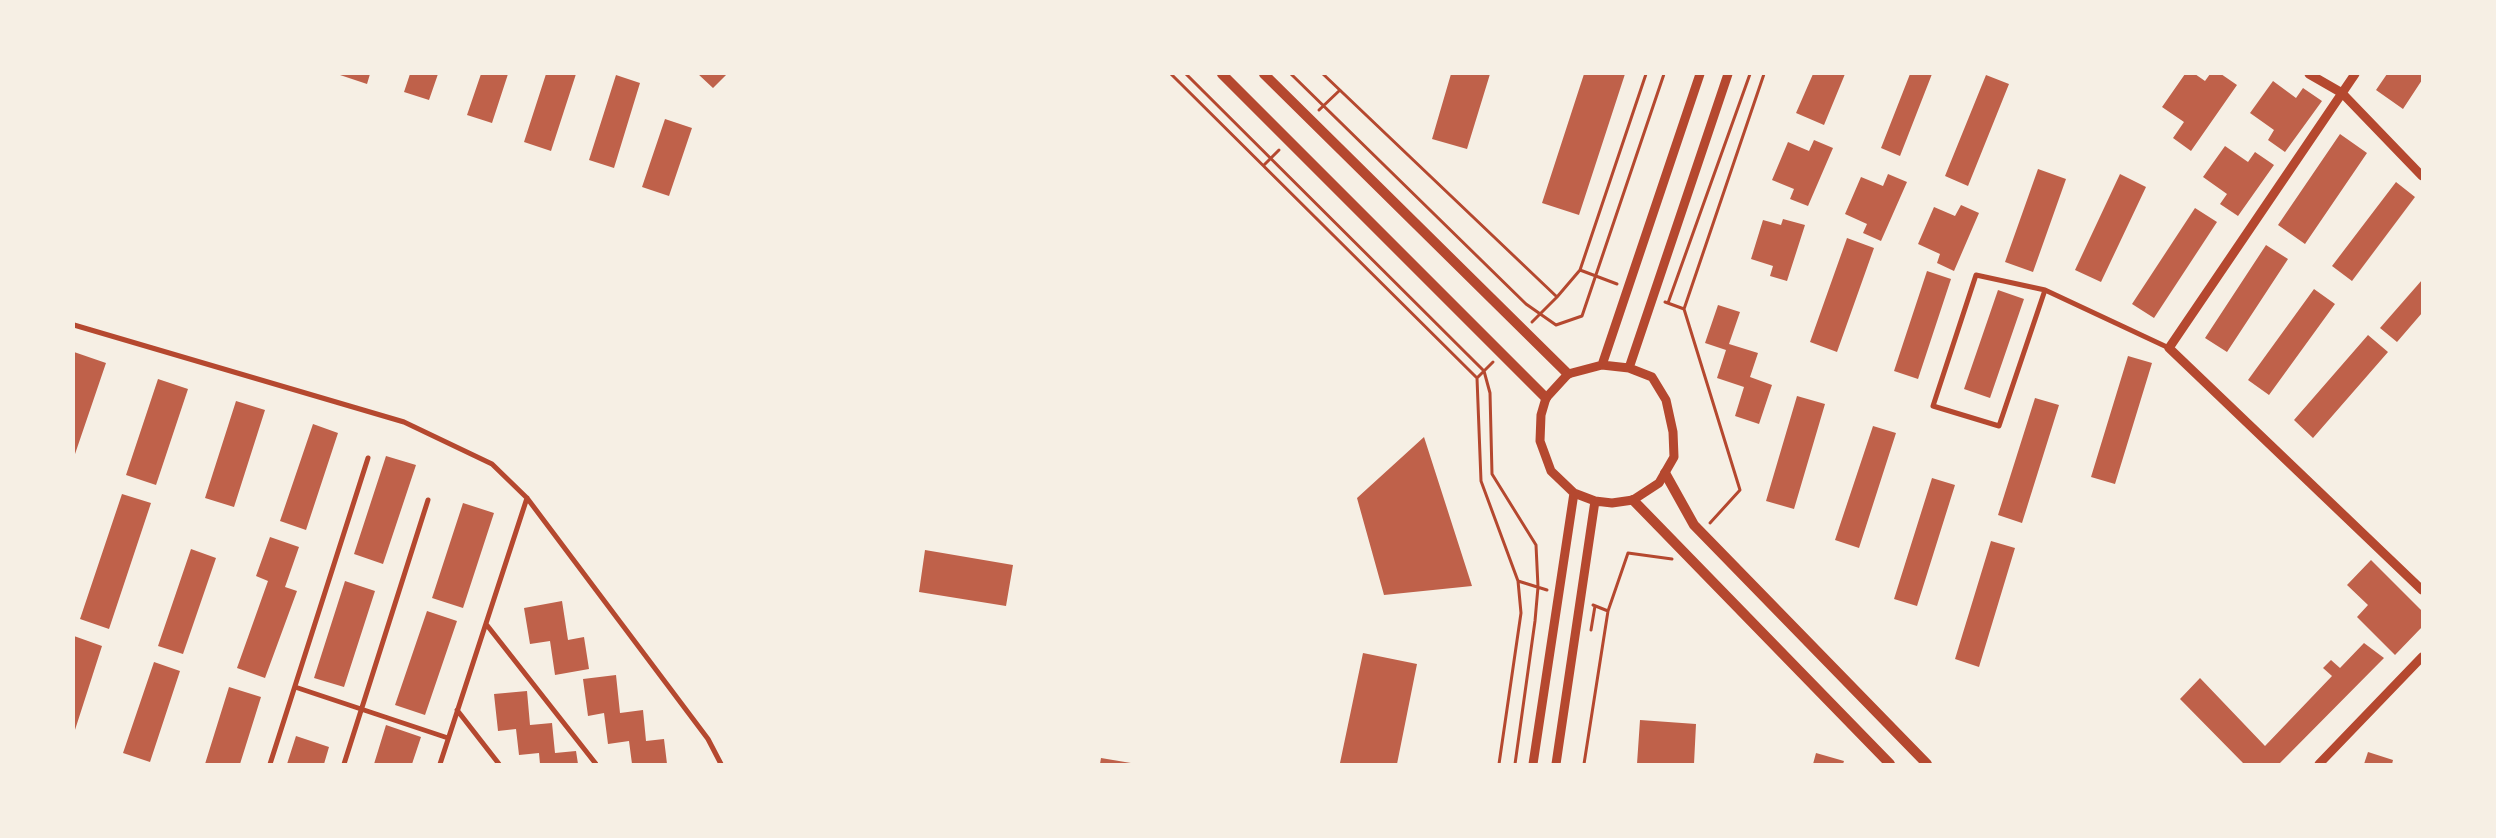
<!DOCTYPE html>
<html>
<head>
<meta charset="utf-8">
<style>
  body { margin:0 }
  #map { position:relative; width:2496px; height:838px; overflow:hidden; background:#f6efe4; font-family:"Open Sans",sans-serif }
  canvas { display:block }
  .frame { position:absolute; inset:0; border:75px solid #f6efe4; pointer-events:none }
</style>
</head>
<body>
<div id="map">
<canvas width="2496" height="838"></canvas>
<div class="frame"></div>
</div>
<script>
const ctx = document.querySelector('canvas').getContext('2d');
ctx.lineJoin = 'round';
function paint(path, color) {
  ctx.fillStyle = color;
  ctx.fill(path, 'evenodd');
}
function poly(rows) {
  const path = new Path2D();
  for (const r of rows) {
    path.moveTo(r[0], r[1]);
    for (let i = 2; i < r.length; i += 2) path.lineTo(r[i], r[i + 1]);
  }
  return path;
}
function trace(path, color, width, dash) {
  ctx.strokeStyle = color;
  ctx.lineWidth = width;
  ctx.lineCap = dash ? 'butt' : 'round';
  ctx.setLineDash(dash || []);
  ctx.stroke(path);
}
const building = poly([
  [337,74,370,74,367,84],
  [410,74,438,74,429,100,404,92],
  [481,74,508,74,492,123,467,115],
  [546,74,576,74,551,151,524,142],
  [698,74,727,74,713,88],
  [1451,74,1490,74,1467,149,1432,139],
  [1584,74,1625,74,1579,215,1542,203],
  [1813,74,1845,74,1824,125,1796,113],
  [1910,74,1932,74,1900,156,1881,148],
  [2185,74,2195,74,2205,81,2210,74,2221,74,2237,85,2191,151,2173,138,2184,122,2162,107],
  [2387,74,2422,74,2422,80,2403,109,2376,90],
  [616,75,640,83,614,168,589,160],
  [1986,75,2009,84,1968,186,1945,176],
  [2273,81,2296,98,2303,88,2322,101,2285,152,2268,140,2274,130,2250,113],
  [665,119,692,128,669,196,642,187],
  [2340,134,2367,153,2305,244,2278,225],
  [1814,140,1833,148,1808,206,1790,199,1794,189,1772,180,1788,142,1809,151],
  [2225,146,2248,162,2255,152,2274,165,2238,216,2220,204,2227,194,2203,177],
  [2038,169,2066,179,2033,272,2005,262],
  [1888,174,1907,182,1881,241,1863,233,1867,224,1845,214,1861,177,1883,186],
  [2120,174,2146,187,2101,282,2075,270],
  [2396,182,2415,197,2352,281,2332,266],
  [1961,205,1979,213,1954,271,1937,263,1940,254,1918,244,1934,207,1955,216],
  [2195,208,2217,222,2154,318,2132,304],
  [1783,219,1805,225,1787,281,1770,276,1773,266,1751,259,1763,220,1781,225],
  [1847,238,1874,248,1837,352,1810,342],
  [2266,245,2288,259,2227,352,2205,338],
  [1927,271,1951,279,1918,379,1894,371],
  [2422,280,2422,313,2397,342,2380,328],
  [2314,289,2335,304,2269,395,2248,380],
  [1998,290,2024,299,1990,398,1964,389],
  [1718,305,1740,312,1729,344,1758,353,1750,377,1772,385,1759,424,1735,416,1744,387,1717,378,1726,350,1705,343],
  [2368,335,2388,352,2313,438,2294,420],
  [74,352,106,363,74,457],
  [2128,356,2152,363,2115,484,2091,477],
  [158,379,188,389,156,485,126,475],
  [1797,396,1825,404,1794,509,1766,501],
  [2035,398,2059,405,2022,523,1998,515],
  [236,401,265,410,234,507,205,498],
  [313,424,338,433,306,530,280,521],
  [1873,426,1896,433,1859,548,1835,540],
  [1424,437,1472,586,1384,595,1357,498],
  [386,456,416,465,383,564,354,554],
  [1932,478,1955,485,1917,606,1894,599],
  [122,494,151,503,109,629,80,619],
  [463,503,494,513,463,608,432,598],
  [270,537,299,547,285,587,297,591,265,678,237,668,268,581,256,576],
  [1991,541,2015,548,1979,667,1955,659],
  [191,549,216,558,183,654,158,646],
  [925,550,1013,565,1006,606,919,592],
  [2371,560,2422,611,2422,627,2395,655,2357,617,2368,605,2347,585],
  [345,581,375,591,344,687,314,678],
  [562,601,568,640,584,637,589,669,555,675,550,641,530,644,524,608],
  [427,611,457,621,425,715,395,705],
  [74,636,102,646,74,733],
  [2364,643,2384,658,2279,764,2244,764,2180,699,2200,678,2265,746,2332,676,2323,668,2331,660,2340,668],
  [1363,653,1417,664,1397,764,1340,763],
  [154,662,180,671,150,762,123,753],
  [616,675,620,713,643,710,646,741,664,739,667,764,632,764,629,741,608,744,604,713,588,716,583,679],
  [229,687,261,697,240,764,205,764],
  [527,691,530,725,552,723,555,753,576,751,578,764,540,764,539,753,519,755,516,729,498,731,494,694],
  [1640,720,1696,724,1694,764,1637,764],
  [386,725,421,737,412,764,374,764],
  [296,736,329,747,324,764,287,764],
  [2368,752,2393,760,2392,764,2364,764],
  [1816,753,1844,761,1843,764,1813,764],
  [1101,758,1131,763,1130,764,1100,764]
]);
const path = poly([
  [1171,74,1477,378,1481,481,1518,581,1547,590],
  [1186,74,1484,371,1490,393,1492,474,1536,545,1538,587,1535,621,1515,764],
  [1291,74,1526,304,1556,325,1582,316,1664,74],
  [1323,74,1557,297,1532,322],
  [1319,110,1340,90],
  [1264,165,1279,150],
  [1580,270,1617,284],
  [1557,297,1580,270,1646,74],
  [1665,302,1684,309,1764,74],
  [1668,303,1750,74],
  [1684,309,1740,490,1710,523],
  [1477,378,1493,362],
  [1593,605,1608,611,1628,553,1672,559],
  [1591,630,1595,606],
  [1499,764,1521,613,1518,581],
  [1584,764,1608,611]
]);
const minor = poly([
  [2045,290,1999,426,1933,406,1976,275,2045,290,2169,348],
  [74,325,404,422,492,464,527,498,708,739,721,764],
  [486,624,596,764],
  [295,687,448,738],
  [457,710,499,764],
  [270,764,368,458],
  [344,764,428,500],
  [440,764,527,498]
]);
const tertiary = poly([
  [2309,74,2342,93,2422,176],
  [2355,74,2169,348,2422,590],
  [1602,365,1629,368,1652,377,1666,400,1673,432,1674,457,1659,483,1633,500,1612,503,1595,501,1574,493,1551,471,1540,441,1541,415,1546,398,1568,374,1602,365],
  [1602,365,1700,74],
  [1629,368,1728,74],
  [1533,764,1574,493],
  [1556,764,1595,501],
  [2319,764,2422,657]
]);
const secondary = poly([
  [1222,74,1546,398],
  [1264,74,1568,374],
  [1665,473,1694,525,1927,764],
  [1633,500,1890,764]
]);
paint(building, '#bf614a');
trace(path, '#b5482f', 3);
trace(minor, '#b5482f', 5);
trace(tertiary, '#b5482f', 9);
trace(secondary, '#b5482f', 10);
</script>
</body>
</html>
